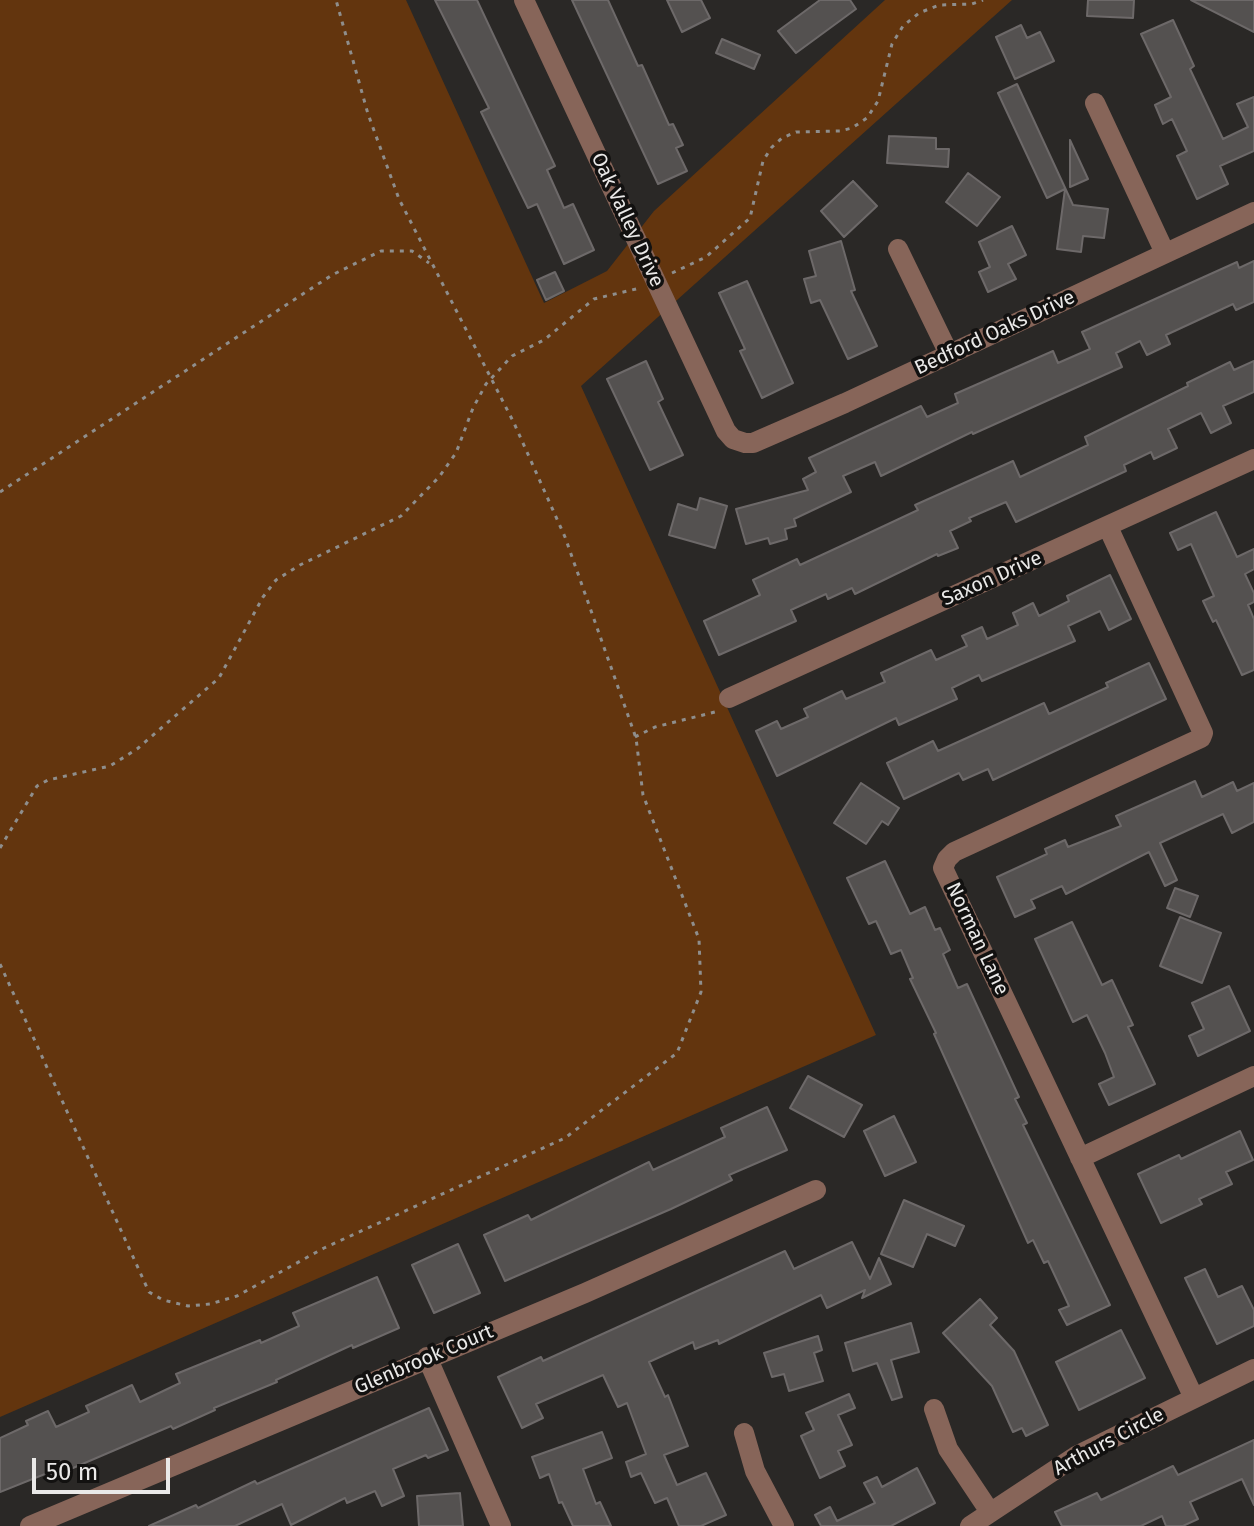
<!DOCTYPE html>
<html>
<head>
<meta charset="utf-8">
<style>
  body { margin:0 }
  #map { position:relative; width:1254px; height:1526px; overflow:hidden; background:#2a2826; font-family:"Fira Sans",sans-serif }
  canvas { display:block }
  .scale { position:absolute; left:32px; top:1458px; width:138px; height:36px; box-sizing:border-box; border:4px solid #eae9e8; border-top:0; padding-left:10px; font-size:24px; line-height:28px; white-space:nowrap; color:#eae9e8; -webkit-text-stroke:6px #121110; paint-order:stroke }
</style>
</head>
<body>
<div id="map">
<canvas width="1254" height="1526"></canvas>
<div class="scale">50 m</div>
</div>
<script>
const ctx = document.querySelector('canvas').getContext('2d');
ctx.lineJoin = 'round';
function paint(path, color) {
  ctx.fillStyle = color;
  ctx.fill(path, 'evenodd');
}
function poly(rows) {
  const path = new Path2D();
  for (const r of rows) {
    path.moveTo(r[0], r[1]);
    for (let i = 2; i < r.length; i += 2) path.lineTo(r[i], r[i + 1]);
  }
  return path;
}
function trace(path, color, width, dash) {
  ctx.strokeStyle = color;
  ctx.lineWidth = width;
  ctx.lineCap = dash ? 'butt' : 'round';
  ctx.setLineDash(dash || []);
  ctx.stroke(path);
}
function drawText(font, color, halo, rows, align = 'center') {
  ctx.font = font + ' "Fira Sans",sans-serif';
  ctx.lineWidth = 7;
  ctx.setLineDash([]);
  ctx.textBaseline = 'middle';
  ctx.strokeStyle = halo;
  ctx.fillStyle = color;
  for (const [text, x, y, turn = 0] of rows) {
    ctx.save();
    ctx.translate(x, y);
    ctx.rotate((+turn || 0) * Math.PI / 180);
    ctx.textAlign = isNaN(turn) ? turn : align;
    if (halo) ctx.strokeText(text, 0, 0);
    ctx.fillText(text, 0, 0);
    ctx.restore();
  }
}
const green = poly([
  [0,0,406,0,544,303,607,271,654,211,885,0,1012,0,581,386,876,1035,0,1417]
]);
const building = poly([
  [435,0,477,0,555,166,547,170,564,208,573,204,594,250,564,264,537,204,528,208,481,112,489,108,435,0],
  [572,0,608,0,638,66,642,65,669,125,673,124,683,145,676,148,687,171,658,184,572,0],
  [667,0,701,0,710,18,682,32,667,0],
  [820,0,850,0,856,9,796,53,778,31,820,0],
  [1088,0,1134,0,1133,18,1087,16,1088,0],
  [1191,0,1254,0,1254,32,1191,0],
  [1173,20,1194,66,1190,69,1223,139,1248,127,1237,104,1254,97,1254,151,1220,166,1228,184,1197,199,1177,156,1187,151,1172,119,1163,124,1155,105,1171,97,1141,34,1173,20],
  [1021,25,1027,38,1040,32,1054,61,1015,79,996,37,1021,25],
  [722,39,760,55,754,69,716,53,722,39],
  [1017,84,1073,205,1108,209,1104,238,1083,236,1081,252,1057,249,1065,189,1047,198,998,93,1017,84],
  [889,136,936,138,936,149,949,149,948,167,887,163,889,136],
  [1070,140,1088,179,1070,187,1070,140],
  [968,173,1000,197,977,226,946,202,968,173],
  [853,181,877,206,844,237,821,211,853,181],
  [1012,226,1026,255,1008,264,1016,279,988,292,979,272,990,267,979,242,1012,226],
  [841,241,855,290,851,291,877,346,848,359,820,300,811,303,804,279,816,276,809,251,841,241],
  [1254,261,1254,302,1236,310,1233,304,1166,335,1170,344,1147,355,1140,341,1116,353,1122,367,973,434,972,432,881,476,875,462,843,476,851,492,794,519,796,526,785,529,787,539,770,544,768,538,746,544,736,509,808,490,803,479,816,472,809,458,921,406,927,417,958,403,955,394,1053,351,1058,363,1090,349,1082,332,1237,262,1239,268,1254,261],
  [555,272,564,291,546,300,537,280,555,272],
  [747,281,793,383,762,398,740,351,745,349,719,293,747,281],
  [646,361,663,399,658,402,683,455,650,470,607,379,646,361],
  [1254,361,1254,392,1223,406,1231,423,1211,433,1201,413,1168,429,1177,448,1154,459,1151,452,1124,465,1126,471,1016,522,1006,502,969,518,971,521,950,531,958,548,938,556,937,554,855,594,852,588,828,599,826,594,791,610,796,621,719,655,704,621,760,595,753,580,797,559,800,565,854,540,918,510,915,505,1013,461,1020,477,1088,445,1085,437,1188,386,1187,383,1230,362,1234,370,1254,361],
  [700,498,727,506,715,548,669,535,678,504,697,510,700,498],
  [1216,512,1237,557,1254,549,1254,569,1245,574,1254,593,1254,602,1248,605,1254,619,1254,670,1242,675,1216,620,1213,622,1203,601,1214,596,1191,544,1178,550,1170,533,1216,512],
  [1110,575,1131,619,1109,630,1100,611,1068,626,1075,641,982,681,979,675,952,688,957,699,899,725,896,718,777,776,756,731,777,721,781,729,808,717,804,709,842,691,846,699,885,682,881,673,931,650,936,660,967,646,962,636,982,627,987,639,1018,625,1013,613,1033,603,1039,616,1069,601,1067,596,1110,575],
  [1149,663,1166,699,993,780,988,769,963,780,959,773,904,799,887,763,933,741,938,751,1044,703,1049,714,1108,687,1106,683,1149,663],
  [1195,781,1202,797,1233,782,1237,791,1254,783,1254,822,1232,833,1223,814,1160,843,1177,880,1165,886,1149,852,1066,894,1062,886,1031,900,1035,908,1015,917,997,877,1047,854,1045,849,1065,840,1068,847,1121,826,1116,816,1195,781],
  [861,783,899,808,888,825,882,821,866,844,834,823,861,783],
  [885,861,910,914,925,907,935,930,940,928,950,950,943,954,958,988,967,984,1019,1097,1015,1099,1027,1123,1023,1125,1110,1305,1067,1325,1059,1310,1069,1306,1048,1261,1044,1263,1033,1240,1028,1243,934,1034,936,1033,910,979,913,978,901,950,891,954,876,921,869,924,847,878,885,861],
  [1175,888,1198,896,1190,917,1167,908,1175,888],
  [1180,917,1221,933,1202,983,1160,966,1180,917],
  [1072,922,1102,985,1112,980,1133,1025,1128,1027,1155,1084,1109,1105,1099,1084,1114,1077,1105,1053,1087,1015,1073,1022,1035,939,1072,922],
  [1229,986,1250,1031,1198,1056,1189,1036,1204,1029,1192,1003,1229,986],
  [808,1076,862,1105,844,1137,790,1108,808,1076],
  [767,1107,787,1150,729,1175,732,1180,671,1209,505,1281,484,1235,528,1215,531,1220,649,1162,653,1170,725,1137,721,1128,767,1107],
  [894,1116,916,1162,885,1176,864,1131,894,1116],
  [1240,1131,1253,1160,1226,1172,1232,1184,1199,1199,1202,1204,1161,1223,1138,1174,1179,1155,1181,1159,1240,1131],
  [904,1200,964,1226,955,1246,927,1234,913,1267,881,1254,904,1200],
  [852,1242,870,1279,879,1258,891,1284,862,1298,865,1290,827,1308,821,1295,719,1344,718,1340,695,1349,693,1342,649,1362,665,1397,668,1395,688,1446,664,1455,677,1485,706,1473,726,1515,701,1526,679,1526,667,1498,655,1503,641,1473,631,1477,626,1462,646,1454,627,1403,618,1407,603,1375,536,1404,543,1418,522,1428,498,1377,541,1357,543,1361,785,1251,794,1269,852,1242],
  [458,1244,480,1293,434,1313,412,1265,458,1244],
  [1205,1269,1218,1297,1242,1286,1254,1310,1254,1326,1217,1344,1185,1278,1205,1269],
  [377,1277,399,1328,353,1348,352,1345,276,1380,277,1382,214,1408,215,1410,173,1429,171,1426,52,1477,50,1472,0,1492,0,1438,28,1425,26,1421,48,1411,56,1427,89,1412,86,1406,132,1385,140,1402,180,1383,176,1374,260,1340,261,1343,299,1326,293,1313,377,1277],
  [980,1299,997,1318,990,1325,1014,1351,1048,1425,1026,1436,1022,1428,1013,1432,992,1386,943,1333,980,1299],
  [911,1323,919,1352,891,1360,902,1397,892,1400,877,1363,853,1371,845,1343,911,1323],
  [1121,1330,1145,1378,1079,1410,1056,1362,1121,1330],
  [818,1336,822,1350,814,1353,823,1381,789,1391,784,1374,772,1377,764,1353,818,1336],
  [849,1394,855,1408,838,1415,852,1445,838,1451,845,1466,820,1478,801,1436,814,1430,806,1413,849,1394],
  [429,1408,448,1450,428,1458,426,1455,393,1469,404,1496,382,1506,375,1491,347,1503,345,1498,291,1525,282,1504,235,1526,149,1526,196,1505,198,1508,255,1481,257,1484,429,1408],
  [602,1432,612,1458,583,1469,596,1504,600,1502,611,1526,573,1526,562,1502,559,1503,549,1474,540,1478,532,1457,602,1432],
  [1254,1440,1254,1505,1242,1479,1190,1502,1198,1519,1183,1526,1166,1526,1162,1516,1141,1526,1062,1526,1055,1512,1097,1493,1101,1500,1173,1466,1178,1475,1254,1440],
  [917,1468,935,1503,891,1526,821,1526,815,1515,830,1507,837,1521,875,1503,864,1483,877,1477,882,1487,917,1468],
  [460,1493,463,1526,419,1526,417,1496,460,1493]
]);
const path = poly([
  [672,273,706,257,750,218,763,161,771,148,782,138,796,132,840,131,852,128,867,118,878,101,892,44,903,26,919,13,939,5,972,4,983,0],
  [0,492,332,275,381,251,412,251,429,263],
  [635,737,655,727,715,712],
  [0,848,37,786,48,780,110,766,137,749,219,678,263,597,276,580,300,565,401,516,439,477,456,453,473,408,486,384,512,356,544,340,594,299,640,288],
  [0,964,149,1292,163,1300,188,1306,210,1304,237,1296,324,1248,565,1138,677,1053,701,992,699,939,643,795,636,738,565,537,514,423,399,199,368,114,336,0]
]);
const minor = poly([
  [524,0,726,431,733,439,745,443,753,443,845,403,1254,212],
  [1095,103,1165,253],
  [898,249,949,354],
  [1108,527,1203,733,1201,738,954,852,947,859,943,868,1194,1398],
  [729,698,1254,459],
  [1080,1158,1254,1076],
  [427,1357,501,1526],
  [934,1409,948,1449,990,1512],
  [744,1433,755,1471,784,1526],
  [30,1526,585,1293,816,1190],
  [970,1526,1076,1456,1254,1369]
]);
const streetNames = [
  ["Oak Valley Drive",627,220,65],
  ["Bedford Oaks Drive",995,333,-25],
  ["Saxon Drive",992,579,-24],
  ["Norman Lane",977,939,65],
  ["Glenbrook Court",424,1360,-23],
  ["Arthurs Circle",1109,1442,-28]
];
paint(green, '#63350e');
paint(building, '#545150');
trace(building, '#6d6969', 2);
trace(path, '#8f8e8c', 3, [4, 6]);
trace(minor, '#876559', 20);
drawText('20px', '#eae9e8', '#121110', streetNames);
</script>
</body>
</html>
